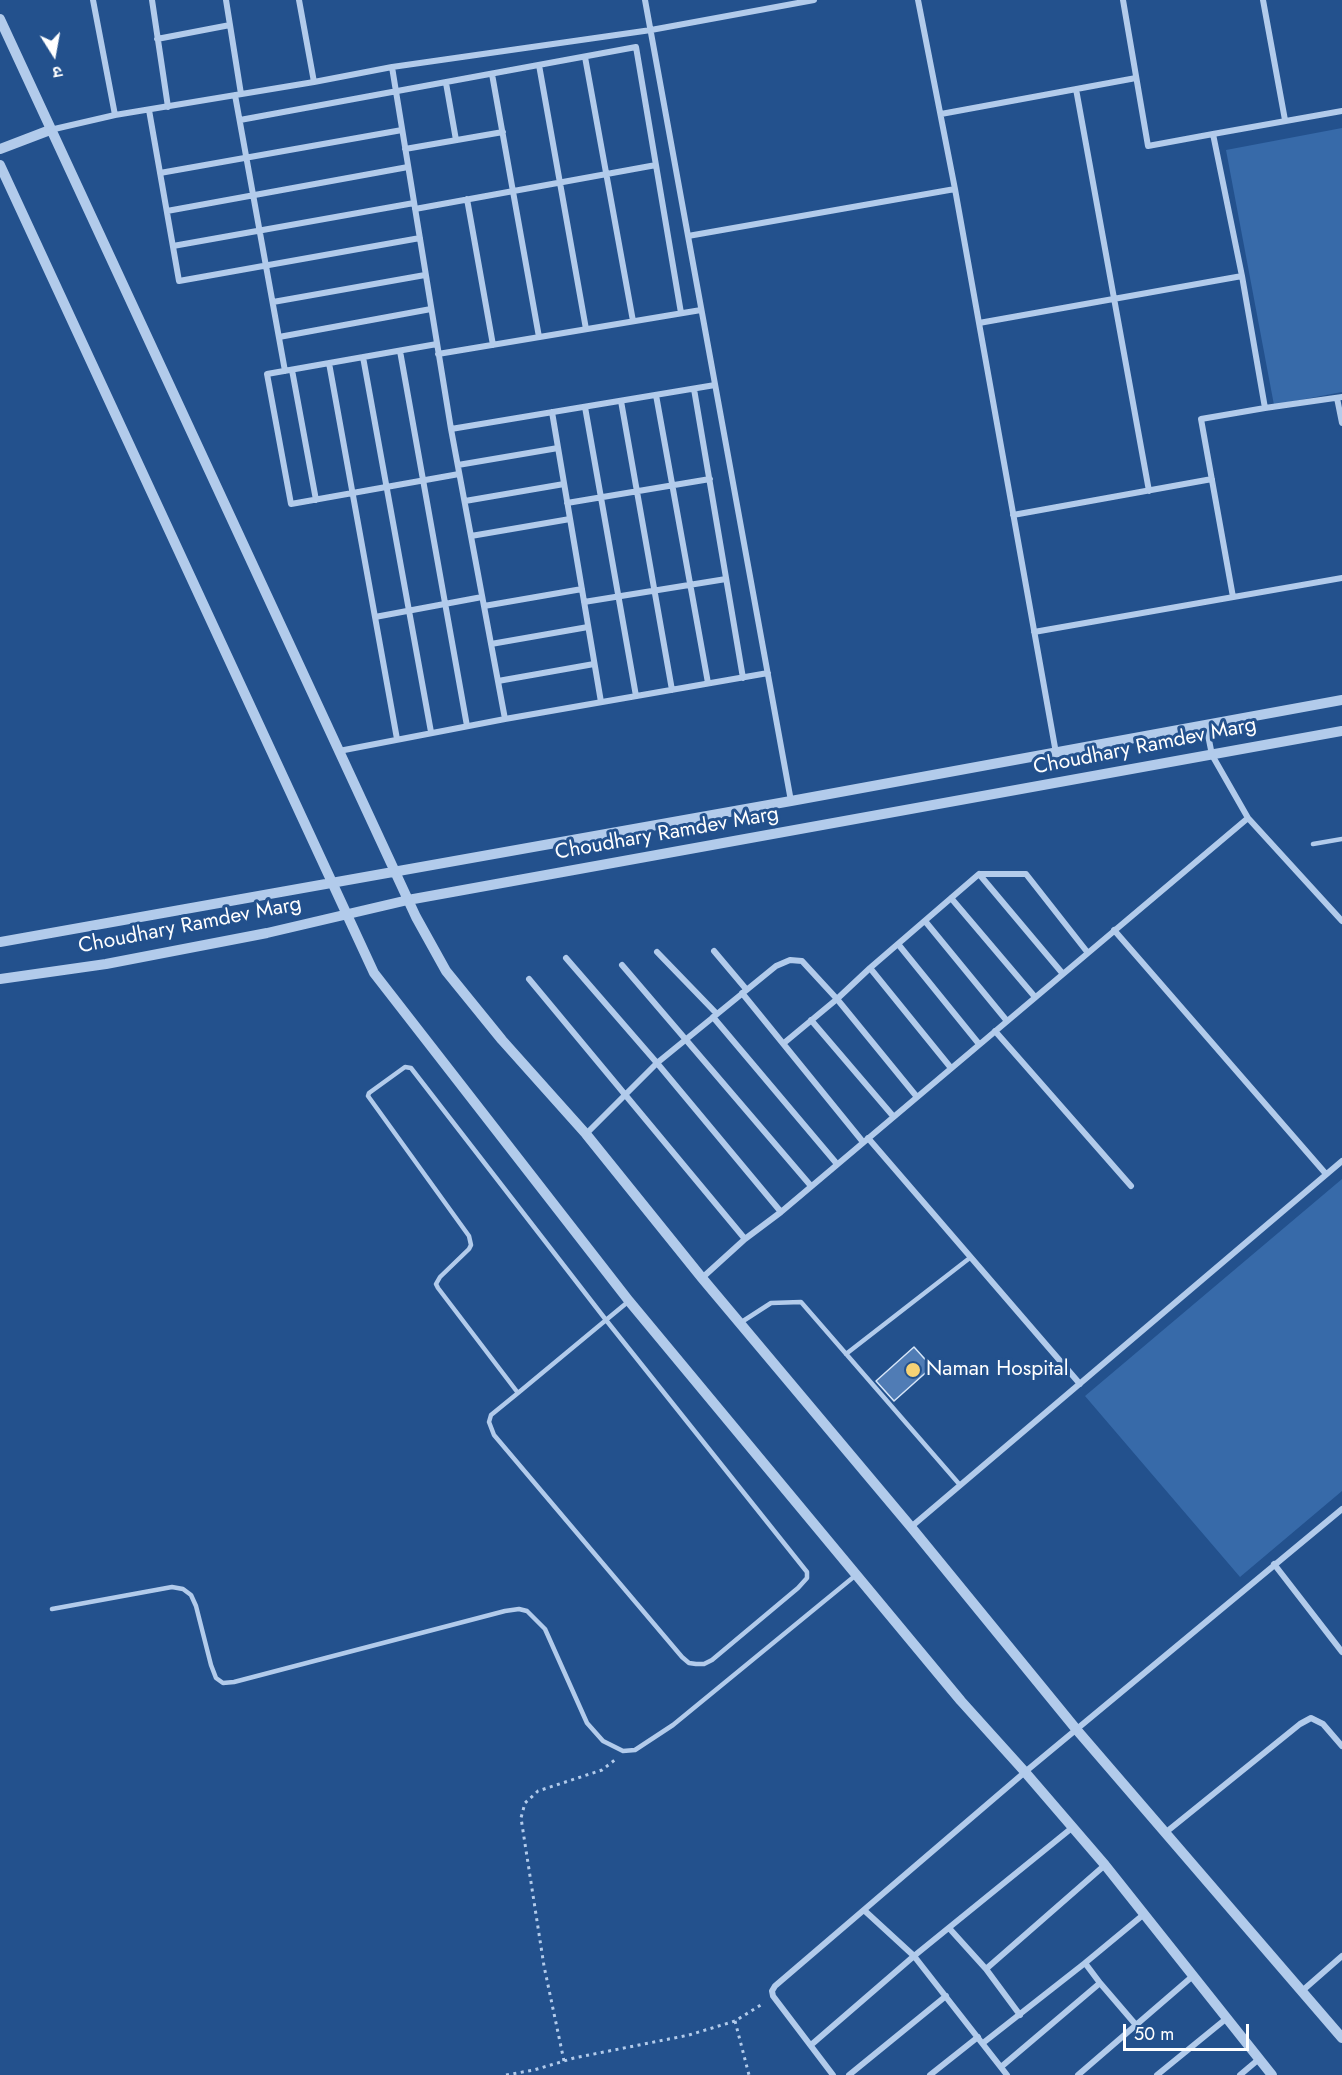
<!DOCTYPE html>
<html>
<head>
<meta charset="utf-8">
<style>
  body { margin:0 }
  #map { position:relative; width:1342px; height:2075px; overflow:hidden; background:#23518d; font-family:Jost,"Noto Sans Devanagari",sans-serif }
  canvas { display:block }
  .north { position:absolute; left:24px; top:24px; width:60px; height:60px; -webkit-text-stroke:4px #23518d; paint-order:stroke; rotate:169deg; font-size:16px; font-weight:700; line-height:24px; text-align:center; color:#fff }
  .north::after { content:''; display:block; margin:auto; width:21px; height:27px; background:#fff; clip-path:polygon(50% 0,100% 100%,50% 72%,0 100%) }
  .scale { position:absolute; left:1123px; top:2024px; width:126px; height:27px; box-sizing:border-box; border:3px solid #fff; border-top:0; padding-left:8px; font-size:18px; line-height:21px; white-space:nowrap; color:#fff; -webkit-text-stroke:4px #23518d; paint-order:stroke }
</style>
</head>
<body>
<div id="map">
<canvas width="1342" height="2075"></canvas>
<div class="north">उ</div>
<div class="scale">50 m</div>
</div>
<script>
const ctx = document.querySelector('canvas').getContext('2d');
ctx.lineJoin = 'round';
function paint(path, color) {
  ctx.fillStyle = color;
  ctx.fill(path, 'evenodd');
}
function poly(rows) {
  const path = new Path2D();
  for (const r of rows) {
    path.moveTo(r[0], r[1]);
    for (let i = 2; i < r.length; i += 2) path.lineTo(r[i], r[i + 1]);
  }
  return path;
}
function trace(path, color, width, dash) {
  ctx.strokeStyle = color;
  ctx.lineWidth = width;
  ctx.lineCap = dash ? 'butt' : 'round';
  ctx.setLineDash(dash || []);
  ctx.stroke(path);
}
function drawText(font, color, halo, rows, align = 'center') {
  ctx.font = font + ' Jost,sans-serif';
  ctx.lineWidth = 6;
  ctx.setLineDash([]);
  ctx.textBaseline = 'middle';
  ctx.strokeStyle = halo;
  ctx.fillStyle = color;
  for (const [text, x, y, turn = 0] of rows) {
    ctx.save();
    ctx.translate(x, y);
    ctx.rotate((+turn || 0) * Math.PI / 180);
    ctx.textAlign = isNaN(turn) ? turn : align;
    if (halo) ctx.strokeText(text, 0, 0);
    ctx.fillText(text, 0, 0);
    ctx.restore();
  }
}
const green = poly([
  [1342,128,1342,392,1274,405,1226,150],
  [1342,1179,1342,1491,1240,1577,1085,1396]
]);
const building = poly([
  [914,1347,932,1367,894,1401,876,1381,914,1347]
]);
const path = poly([
  [735,2021,749,2075],
  [564,2061,544,1966,521,1818,525,1803,538,1791,602,1770,616,1759],
  [506,2075,534,2070,574,2058,689,2035,735,2021,764,2003]
]);
const service = poly([
  [1313,844,1342,839],
  [740,1323,771,1303,801,1302,960,1485],
  [846,1354,971,1257],
  [518,1393,438,1288,436,1284,440,1277,469,1249,471,1245,469,1236,368,1096,369,1093,405,1067,411,1068,606,1320,807,1572,807,1578,798,1588,712,1660,704,1664,696,1664,689,1663,682,1657,494,1435,489,1422,491,1415,518,1393,606,1320,629,1301],
  [52,1609,172,1587,183,1589,191,1595,196,1606,211,1665,216,1678,223,1683,234,1682,505,1611,519,1609,527,1611,545,1629,587,1723,603,1741,623,1751,635,1750,673,1725,856,1575]
]);
const minor = poly([
  [93,0,115,115],
  [152,0,168,107],
  [226,0,241,94],
  [299,0,314,82],
  [645,0,791,801],
  [918,0,955,189,1056,753],
  [1123,0,1148,146,1213,134],
  [1263,0,1285,120],
  [157,39,230,25],
  [585,57,633,321],
  [539,65,586,329],
  [392,67,451,429,505,719],
  [492,74,539,337],
  [446,83,456,140],
  [1076,89,1149,491],
  [235,95,285,371],
  [149,110,179,281,420,238],
  [1342,111,1213,134,1242,276,1265,408,1342,397],
  [941,114,1136,78],
  [240,120,636,47,681,313],
  [50,130,115,115,314,82,392,67,651,30,814,0],
  [405,149,503,132],
  [160,173,402,130],
  [467,199,493,345],
  [415,209,656,165],
  [167,211,408,167],
  [688,236,955,189],
  [173,246,414,203],
  [273,302,425,275],
  [979,323,1242,276],
  [279,337,431,309],
  [437,344,267,374,291,504,459,474],
  [400,351,467,726],
  [438,354,701,310],
  [363,357,431,732],
  [329,363,375,617],
  [292,370,316,500],
  [694,389,743,678],
  [656,395,708,683],
  [1337,398,1342,423],
  [621,401,672,690],
  [585,407,636,696],
  [552,412,601,702],
  [451,429,715,385],
  [458,465,558,448],
  [465,501,564,484],
  [567,503,710,479],
  [1013,515,1212,479],
  [471,536,570,519],
  [1233,597,1201,419,1265,408],
  [584,602,726,579],
  [484,606,582,589],
  [1034,632,1342,578],
  [491,644,588,627],
  [498,681,594,664],
  [1206,725,1212,755,1248,818,1342,921],
  [397,739,375,617,482,597],
  [339,751,505,719,768,673],
  [979,874,1063,974],
  [951,898,1035,997],
  [925,921,1007,1021],
  [1114,930,1326,1174],
  [898,944,979,1044],
  [714,951,746,989],
  [657,952,717,1014],
  [566,958,657,1063,781,1212],
  [622,965,811,1186],
  [870,968,951,1068],
  [529,979,745,1239],
  [742,993,863,1142],
  [713,1017,837,1164],
  [811,1020,893,1116],
  [995,1031,1131,1186],
  [784,1043,837,999,870,968,979,874,1026,874,1088,953],
  [586,1134,657,1063,776,966,790,960,802,961,837,999,917,1097],
  [868,1138,1080,1384],
  [702,1278,745,1239,781,1212,1248,818],
  [911,1527,1342,1161],
  [1274,1564,1342,1652],
  [1165,1833,1300,1724,1311,1718,1323,1724,1342,1746],
  [865,1911,914,1956,1007,2075],
  [1143,1915,1085,1963,1100,1983,1136,2025,1194,1975],
  [949,1928,986,1969,1020,2015],
  [986,1969,1105,1865],
  [1302,1991,1342,1956],
  [983,2043,1085,1963],
  [811,2045,914,1956,1073,1827],
  [1001,2067,1100,1983],
  [833,2075,773,1996,772,1991,775,1986,1025,1772,1342,1509],
  [849,2075,946,1996],
  [930,2075,978,2037],
  [1078,2075,1136,2025],
  [1157,2075,1227,2018],
  [1240,2075,1259,2059]
]);
const tertiary = poly([
  [0,19,416,917,446,971,502,1040,586,1134,702,1278,911,1527,1076,1729,1342,2038],
  [0,149,50,130],
  [0,165,374,973,629,1301,961,1701,1025,1772,1105,1865,1272,2075],
  [0,942,791,801,1342,700],
  [0,979,106,964,267,933,408,900,1342,731]
]);
const markers = [
  [913,1370,8,"#f6d275"]
];
const streetNames = [
  ["Choudhary Ramdev Marg",1145,747,-11],
  ["Choudhary Ramdev Marg",667,834,-10],
  ["Choudhary Ramdev Marg",190,926,-11]
];
const poiNames = [
  ["Naman Hospital",926,1370]
];
paint(green, '#376aa9');
paint(building, '#507cb5');
trace(building, '#d7e6f8', 1.5);
trace(path, '#b2cbeb', 3, [3, 4.5]);
trace(service, '#b2cbeb', 4.5);
trace(minor, '#b2cbeb', 6);
trace(tertiary, '#b2cbeb', 10);
for (const [x, y, r, color] of markers) {
  const dot = new Path2D();
  dot.arc(x, y, r, 0, 2 * Math.PI);
  ctx.fillStyle = color;
  ctx.fill(dot);
  trace(dot, '#23518d', 2);
}
drawText('21px', '#fff', '#23518d', streetNames);
drawText('21px', '#fff', '#23518d', poiNames, 'left');
</script>
</body>
</html>
